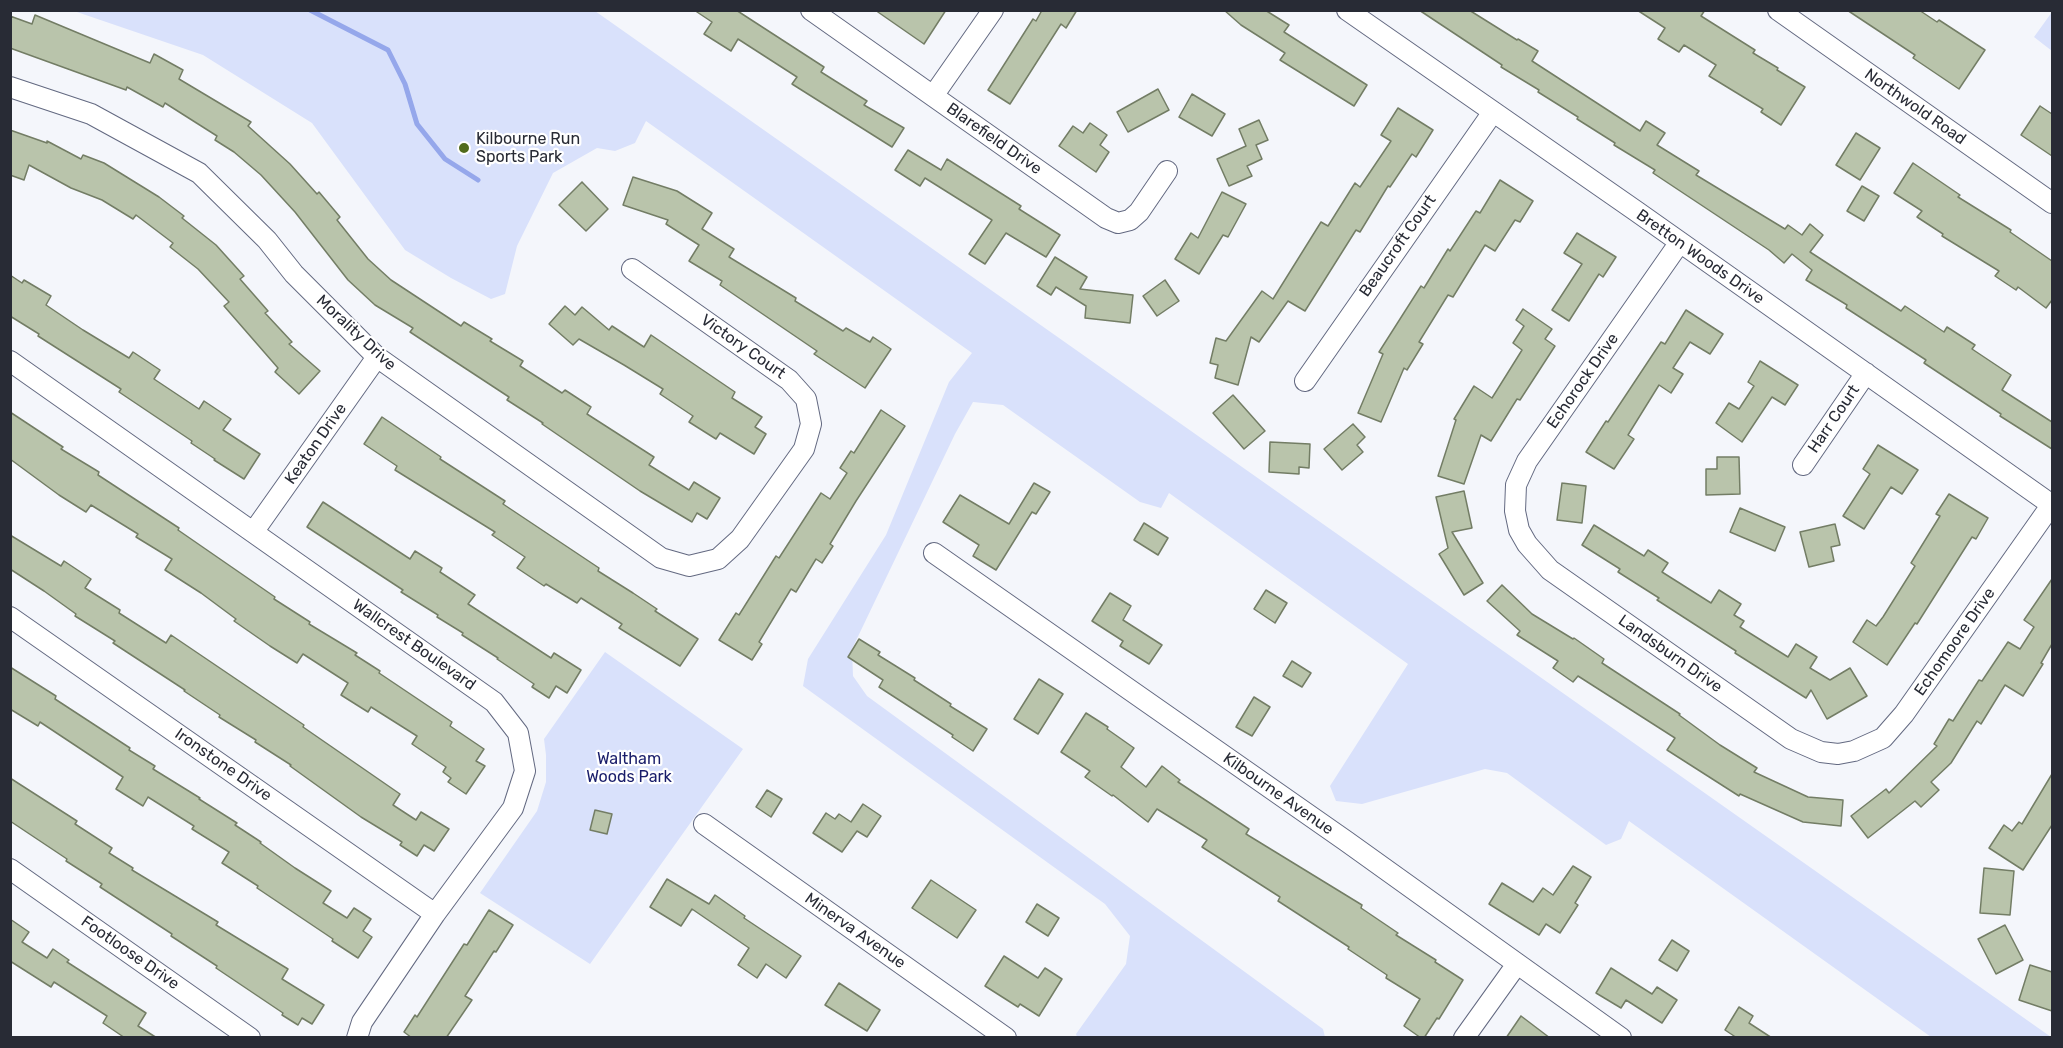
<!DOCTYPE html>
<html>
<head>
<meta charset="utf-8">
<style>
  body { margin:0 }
  #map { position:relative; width:2063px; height:1048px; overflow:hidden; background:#f4f6fb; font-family:Rubik,sans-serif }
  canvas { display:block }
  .frame { position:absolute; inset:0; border:12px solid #282b35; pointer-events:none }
</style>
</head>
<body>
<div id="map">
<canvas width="2063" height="1048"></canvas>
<div class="frame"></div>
</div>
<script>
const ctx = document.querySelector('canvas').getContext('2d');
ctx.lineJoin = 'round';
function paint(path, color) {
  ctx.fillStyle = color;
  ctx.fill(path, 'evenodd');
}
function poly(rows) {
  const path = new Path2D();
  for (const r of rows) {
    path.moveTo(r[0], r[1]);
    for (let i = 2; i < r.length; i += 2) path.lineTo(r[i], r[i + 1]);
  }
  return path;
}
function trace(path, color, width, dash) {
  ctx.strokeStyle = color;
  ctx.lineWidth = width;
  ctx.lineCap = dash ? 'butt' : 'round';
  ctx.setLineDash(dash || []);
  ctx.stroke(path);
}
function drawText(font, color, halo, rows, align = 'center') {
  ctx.font = font + ' Rubik,sans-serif';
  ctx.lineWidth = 4.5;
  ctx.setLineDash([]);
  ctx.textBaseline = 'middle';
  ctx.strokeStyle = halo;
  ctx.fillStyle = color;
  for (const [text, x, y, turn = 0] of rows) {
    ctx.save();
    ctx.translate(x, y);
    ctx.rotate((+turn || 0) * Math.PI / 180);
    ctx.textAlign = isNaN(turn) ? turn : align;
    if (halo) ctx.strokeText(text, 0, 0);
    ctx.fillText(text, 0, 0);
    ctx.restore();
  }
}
const green = poly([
  [74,11,595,11,2051,1037,1931,1037,1629,821,1621,839,1606,845,1507,773,1485,769,1362,804,1336,801,1330,786,1408,664,1169,493,1161,508,1140,502,1003,405,973,402,955,434,852,649,853,676,867,696,1323,1029,1325,1037,1077,1037,1076,1034,1126,964,1130,936,1105,904,803,686,808,659,886,535,949,382,972,353,646,121,635,143,615,151,597,148,553,173,517,246,505,294,491,299,451,278,405,250,312,123,203,55],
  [2052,12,2052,51,2034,37],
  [605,652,743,749,590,964,480,893,537,811,546,782,546,755,544,739]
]);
const stream = poly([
  [310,10,388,50,405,84,417,124,445,159,478,180]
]);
const building = poly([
  [694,10,736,10,824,67,821,72,867,101,864,105,904,128,892,147,792,84,797,77,738,39,731,51,704,34,712,22,694,10],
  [875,10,946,10,924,44,875,10],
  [1039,10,1077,10,1066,28,1061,24,1010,104,988,90,1033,19,1036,21,1041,12,1039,10],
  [1224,10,1265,10,1289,25,1284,32,1367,85,1354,106,1280,60,1285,53,1241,25,1224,10],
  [1419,10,1469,10,1517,40,1518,39,1538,51,1532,61,1640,131,1646,121,1665,133,1657,145,1699,171,1696,175,1785,229,1788,225,1802,235,1810,224,1823,235,1810,252,1901,311,1905,306,1944,332,1947,327,1975,345,1972,349,2011,375,2002,390,2052,422,2052,449,2000,416,2001,414,1924,363,1926,360,1846,308,1847,305,1806,280,1812,270,1792,254,1784,263,1769,250,1653,173,1655,170,1614,145,1615,143,1577,119,1578,117,1538,92,1539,90,1501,67,1502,65,1419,10],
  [1637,10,1705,10,1701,16,1755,50,1753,53,1778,68,1777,70,1805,87,1781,125,1761,112,1763,109,1709,76,1716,65,1684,45,1679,52,1658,39,1665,28,1637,10],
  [1847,10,1919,10,1937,22,1939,20,1985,50,1959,89,1913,58,1915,55,1847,10],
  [35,15,150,63,154,54,183,70,179,79,251,122,248,126,290,164,317,194,319,192,340,217,337,220,368,259,391,280,461,326,464,322,492,339,490,341,523,361,520,366,562,393,565,390,591,407,587,414,654,457,649,465,689,490,694,482,720,498,707,519,697,513,692,522,640,491,542,424,543,423,507,400,509,397,410,332,413,328,375,305,348,280,295,212,261,175,234,152,215,140,217,136,165,103,163,107,127,87,126,90,10,48,10,16,32,24,35,15],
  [1158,89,1169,110,1128,132,1117,112,1158,89],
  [1192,94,1225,114,1212,136,1179,117,1192,94],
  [2040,106,2052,114,2052,156,2021,135,2040,106],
  [1398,108,1433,130,1416,157,1412,154,1390,187,1388,186,1360,232,1356,230,1305,311,1288,301,1259,342,1251,337,1238,385,1215,378,1218,365,1210,363,1216,338,1226,341,1262,291,1273,299,1321,222,1328,226,1355,183,1360,187,1391,141,1381,135,1398,108],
  [1259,120,1268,140,1256,145,1262,159,1247,166,1252,176,1229,186,1217,159,1246,146,1239,129,1259,120],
  [1090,123,1107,135,1100,145,1109,152,1096,172,1059,146,1073,126,1083,133,1090,123],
  [10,130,47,143,47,141,81,159,83,155,104,163,159,197,184,216,182,218,216,245,244,276,240,279,268,311,265,313,292,342,289,344,320,371,299,394,275,372,278,368,224,306,229,302,198,269,170,247,173,243,136,215,133,219,102,200,71,188,29,165,24,180,10,175,10,130],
  [1856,133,1880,148,1860,180,1836,165,1856,133],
  [908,150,941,170,947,159,1021,206,1019,209,1060,235,1046,257,1006,233,985,264,969,254,992,220,925,178,920,186,895,170,908,150],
  [1913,163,1960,195,1958,197,2011,230,2010,232,2052,261,2052,300,2046,308,2018,287,2016,290,1995,276,1999,271,1942,236,1943,234,1917,217,1922,211,1894,193,1913,163],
  [633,177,677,191,712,213,702,229,734,249,729,257,796,298,795,301,843,331,846,328,870,342,873,337,891,349,865,388,814,354,817,351,720,285,722,281,689,261,699,245,666,224,668,220,623,205,633,177],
  [1500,180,1533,201,1520,222,1515,220,1495,251,1485,245,1453,297,1448,295,1419,342,1423,344,1407,370,1404,368,1381,422,1358,413,1383,354,1379,352,1421,286,1424,288,1448,249,1450,251,1476,211,1480,213,1500,180],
  [582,182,608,209,586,231,559,205,582,182],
  [1862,186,1879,196,1864,221,1847,211,1862,186],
  [1222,192,1246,204,1228,237,1223,235,1199,274,1175,259,1191,233,1198,238,1222,192],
  [1577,233,1616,257,1603,277,1599,274,1569,321,1552,310,1582,264,1564,253,1577,233],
  [1055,257,1087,277,1080,289,1133,295,1130,323,1085,318,1086,306,1056,287,1051,295,1037,286,1055,257],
  [10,275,22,283,24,280,51,296,46,305,83,330,129,358,133,352,160,370,154,379,199,409,204,401,231,419,223,430,260,454,244,479,214,460,215,459,191,443,192,441,119,392,121,389,38,336,39,334,10,316,10,275],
  [1165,280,1179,301,1157,316,1143,296,1165,280],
  [565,306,575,315,582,307,609,330,612,326,644,347,651,335,735,392,732,398,762,417,755,427,766,434,754,454,720,433,716,439,689,422,693,416,660,394,663,389,624,365,579,339,573,345,549,324,565,306],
  [1523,309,1552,329,1545,339,1555,346,1520,400,1517,399,1491,441,1481,435,1464,484,1438,476,1456,420,1454,419,1474,386,1492,398,1522,350,1513,343,1524,326,1516,320,1523,309],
  [1686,310,1723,334,1710,354,1690,342,1673,368,1683,374,1671,393,1659,385,1628,435,1634,439,1614,469,1586,452,1606,421,1608,422,1661,342,1665,344,1686,310],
  [1760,361,1798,385,1785,405,1772,397,1742,442,1716,423,1729,403,1739,409,1754,386,1748,382,1760,361],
  [1233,395,1265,431,1244,449,1213,413,1233,395],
  [881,410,905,426,856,501,830,544,833,546,822,563,816,559,796,592,791,589,759,642,762,644,752,660,719,640,736,613,739,615,776,556,779,558,821,493,830,499,847,473,840,468,851,451,854,453,881,410],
  [10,412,63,447,61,449,99,472,98,475,179,528,178,530,275,597,274,599,310,622,309,624,357,653,355,655,380,671,379,673,452,722,450,726,484,749,476,761,485,766,466,794,448,782,451,778,443,772,446,767,412,744,417,736,371,707,368,712,341,695,348,683,303,654,297,663,270,646,234,621,236,619,201,593,165,570,172,559,136,537,138,534,91,505,86,512,59,495,10,459,10,412],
  [382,417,441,457,440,459,505,501,503,504,599,568,598,571,633,593,657,609,655,611,698,639,680,666,619,628,622,624,581,598,577,603,546,584,544,586,517,568,525,557,492,535,495,532,395,470,397,466,364,444,382,417],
  [1353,424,1365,437,1357,445,1363,452,1342,470,1324,449,1353,424],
  [1270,442,1310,444,1309,468,1299,467,1299,474,1269,472,1270,442],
  [1878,445,1918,470,1902,494,1891,487,1864,529,1843,516,1870,474,1863,469,1878,445],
  [1717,457,1739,457,1740,494,1706,495,1706,469,1717,469,1717,457],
  [1034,483,1050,492,1036,514,1032,512,996,570,973,556,979,545,943,522,960,495,1009,524,1034,483],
  [1562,483,1586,486,1582,523,1557,520,1562,483],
  [1464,491,1472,528,1452,532,1483,583,1464,595,1439,554,1448,548,1436,497,1464,491],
  [1949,494,1988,518,1976,539,1972,537,1917,624,1915,623,1887,665,1853,642,1867,620,1876,626,1883,617,1915,566,1911,563,1940,516,1936,514,1949,494],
  [323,502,410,559,415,551,442,568,440,572,475,595,468,604,551,658,554,653,581,670,567,693,556,686,549,698,532,687,534,684,497,659,498,658,462,635,463,633,437,617,438,615,401,592,403,590,307,527,323,502],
  [1740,508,1785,527,1775,551,1730,532,1740,508],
  [1144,523,1168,538,1158,555,1134,540,1144,523],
  [1835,524,1840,545,1831,547,1834,561,1809,567,1800,532,1835,524],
  [1594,525,1644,556,1648,550,1668,563,1662,572,1711,603,1719,590,1741,604,1734,615,1744,621,1740,627,1788,657,1796,644,1817,657,1810,668,1830,680,1850,668,1867,696,1827,719,1811,690,1806,698,1735,653,1736,651,1657,600,1659,598,1618,572,1620,569,1582,545,1594,525],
  [10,535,61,566,64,561,91,579,85,588,120,610,119,613,166,643,171,635,304,725,303,727,400,794,393,805,416,820,421,812,449,829,434,851,424,845,417,856,400,845,402,842,361,817,290,766,291,765,255,742,256,740,219,717,220,715,184,691,185,690,113,643,115,641,75,616,76,614,44,591,10,569,10,535],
  [2052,579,2052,644,2041,663,2043,664,2023,696,2005,685,1981,724,1977,721,1951,763,1931,782,1939,790,1921,807,1915,801,1868,838,1851,816,1886,789,1889,793,1937,746,1934,744,1949,719,1953,721,1979,680,1982,681,2008,642,2020,649,2034,627,2024,620,2052,579],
  [1502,585,1532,614,1573,639,1574,638,1604,659,1602,663,1680,714,1679,715,1720,745,1757,768,1754,772,1808,797,1843,800,1841,826,1803,822,1740,794,1739,796,1667,750,1675,738,1578,676,1573,682,1553,668,1558,661,1517,635,1520,631,1487,601,1502,585],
  [1266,590,1287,603,1275,623,1254,609,1266,590],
  [1110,593,1131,606,1123,620,1162,645,1149,664,1120,646,1123,641,1092,621,1110,593],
  [859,639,880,652,878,655,915,678,914,680,951,704,950,706,987,729,973,751,952,737,953,735,879,687,883,680,848,657,859,639],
  [1292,661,1311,673,1302,687,1283,676,1292,661],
  [10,667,56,696,55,699,130,748,129,750,155,766,153,769,200,798,199,799,237,823,235,825,261,842,260,843,295,868,331,891,323,903,347,918,354,908,371,919,363,931,372,937,358,958,332,941,333,939,257,888,258,886,222,863,229,852,192,829,194,826,148,797,143,806,116,789,123,777,40,722,38,726,10,709,10,667],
  [1039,679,1063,694,1038,734,1014,719,1039,679],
  [1254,697,1270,707,1252,736,1236,727,1254,697],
  [1086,713,1108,727,1107,729,1134,748,1121,767,1146,787,1162,766,1180,780,1178,782,1249,829,1246,834,1362,905,1361,908,1398,933,1396,935,1436,960,1435,962,1463,980,1439,1019,1437,1018,1424,1038,1421,1038,1404,1026,1420,999,1386,978,1387,975,1348,949,1349,947,1278,901,1280,897,1202,847,1207,840,1157,809,1148,822,1113,795,1112,796,1085,777,1090,771,1061,752,1086,713],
  [2052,774,2052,825,2023,870,1989,848,2004,825,2012,831,2019,822,2022,824,2052,774],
  [10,778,77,821,75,824,112,848,109,853,133,868,132,870,218,922,216,925,288,969,282,979,324,1005,312,1024,302,1018,298,1025,282,1015,283,1013,216,968,217,966,171,936,172,934,100,887,102,884,66,861,67,859,10,821,10,778],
  [767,790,782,799,771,817,756,807,767,790],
  [863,804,881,816,867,837,857,831,842,852,813,833,826,813,835,819,839,814,851,822,863,804],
  [595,810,612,814,607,834,590,830,595,810],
  [1573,866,1591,877,1575,903,1578,905,1560,933,1546,924,1539,935,1489,904,1502,883,1533,902,1543,888,1553,895,1573,866],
  [1984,868,2014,871,2010,915,1980,913,1984,868],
  [667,879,709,904,715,895,745,916,744,918,801,956,786,978,766,964,757,978,738,965,749,948,692,909,681,926,650,907,667,879],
  [931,880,976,910,957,938,912,908,931,880],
  [1037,904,1059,918,1048,936,1026,922,1037,904],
  [489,910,513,925,496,952,494,951,465,996,472,1000,446,1038,412,1038,404,1032,415,1015,417,1017,464,944,467,945,489,910],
  [10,919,29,932,22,942,47,958,53,949,69,960,67,962,146,1013,138,1026,157,1038,125,1038,103,1023,107,1016,54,982,51,987,10,961,10,919],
  [2005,925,2023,960,1996,974,1978,939,2005,925],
  [1672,940,1689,951,1677,971,1659,960,1672,940],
  [1004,956,1038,978,1045,968,1062,979,1039,1016,1020,1004,1018,1007,985,986,1004,956],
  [2030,965,2052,972,2052,1011,2019,1000,2030,965],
  [1611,968,1652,994,1657,987,1677,1000,1662,1023,1626,1000,1621,1008,1596,993,1611,968],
  [839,983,880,1010,867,1031,825,1005,839,983],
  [1739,1007,1753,1016,1749,1023,1772,1038,1737,1038,1725,1030,1739,1007],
  [1521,1016,1550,1038,1506,1038,1521,1016]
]);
const minor = poly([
  [811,10,1106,218,1118,223,1130,220,1139,212,1167,171],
  [1347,10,1636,211,2052,505],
  [1778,10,2052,203],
  [10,87,91,114,199,173,267,240,294,274,377,357,661,558,689,566,718,559,740,539,804,449,811,424,806,399,789,380,632,269],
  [933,96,993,10],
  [1680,242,1527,461,1516,485,1515,511,1519,530,1527,544,1550,570,1791,739,1821,752,1838,754,1854,751,1883,738,1904,714,2052,504],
  [10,361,494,702,518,733,525,771,513,808,435,914,362,1022,357,1038],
  [1305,381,1493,112],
  [1803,465,1866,373],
  [254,531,377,357],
  [934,553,1346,841,1621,1038],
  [10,617,435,914],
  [704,824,1006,1038],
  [10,869,250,1038],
  [1464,1038,1517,964]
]);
const markers = [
  [464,148,6,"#516b1c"]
];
const streetNames = [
  ["Northwold Road",1915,107,35],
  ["Blarefield Drive",994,139,35],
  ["Beaucroft Court",1398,246,-55],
  ["Bretton Woods Drive",1700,257,35],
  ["Morality Drive",356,333,43],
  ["Victory Court",743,347,35],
  ["Echorock Drive",1583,381,-55],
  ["Harr Court",1834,419,-56],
  ["Keaton Drive",316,444,-55],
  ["Echomoore Drive",1955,642,-55],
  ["Wallcrest Boulevard",414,645,35],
  ["Landsburn Drive",1670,654,35],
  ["Ironstone Drive",223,765,35],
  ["Kilbourne Avenue",1278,794,35],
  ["Minerva Avenue",855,931,35],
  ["Footloose Drive",130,953,35]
];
const poiNames = [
  ["Kilbourne Run",476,139],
  ["Sports Park",476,157]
];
const parkNames = [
  ["Waltham",629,759],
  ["Woods Park",629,777]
];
paint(green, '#d9e1fb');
trace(stream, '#95a7eb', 5);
paint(building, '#b9c4ab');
trace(building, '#737d65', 1.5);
trace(minor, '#636981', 22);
trace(minor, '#fff', 20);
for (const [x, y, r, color] of markers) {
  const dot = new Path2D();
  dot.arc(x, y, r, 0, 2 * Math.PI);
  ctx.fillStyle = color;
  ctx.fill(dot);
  trace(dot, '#fff', 2);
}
drawText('16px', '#282b35', '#fff', streetNames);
drawText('16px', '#282b35', '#fff', poiNames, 'left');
drawText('16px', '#191d6a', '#fff', parkNames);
</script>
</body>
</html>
